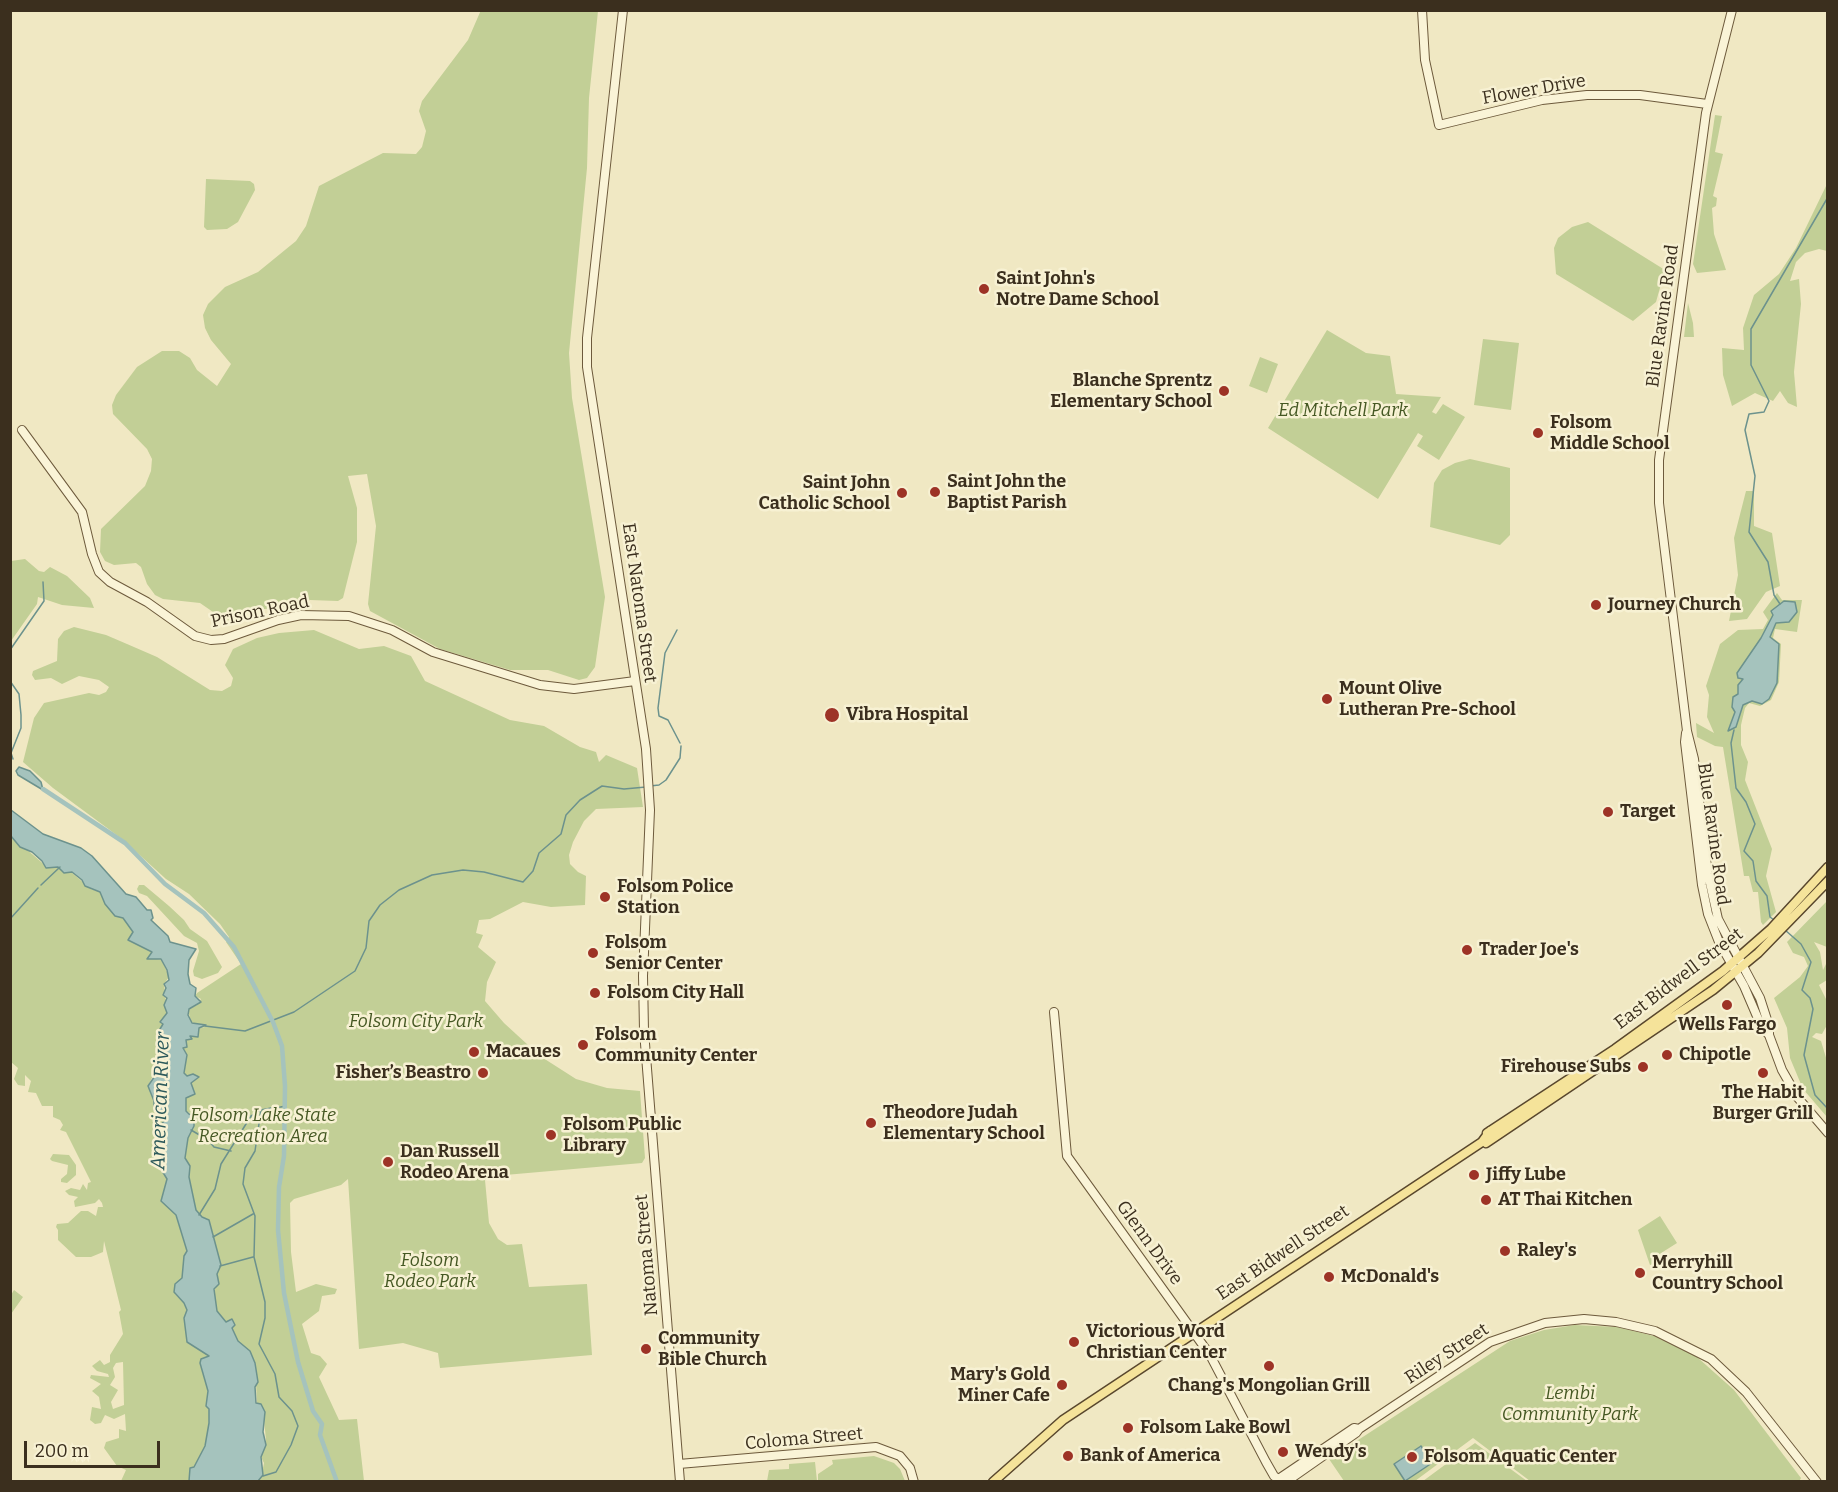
<!DOCTYPE html>
<html>
<head>
<meta charset="utf-8">
<style>
  body { margin:0 }
  #map { position:relative; width:1838px; height:1492px; overflow:hidden; background:#f0e8c3; font-family:Bitter,serif }
  canvas { display:block }
  .frame { position:absolute; inset:0; border:12px solid #3b2f1e; pointer-events:none }
  .scale { position:absolute; left:24px; top:1441px; width:136px; height:27px; box-sizing:border-box; border:3px solid #3b2f1e; border-top:0; padding-left:8px; font-size:18px; line-height:21px; white-space:nowrap; color:#3b2f1e; -webkit-text-stroke:4px #f7f1d3; paint-order:stroke }
</style>
</head>
<body>
<div id="map">
<canvas width="1838" height="1492"></canvas>
<div class="frame"></div>
<div class="scale">200 m</div>
</div>
<script>
const ctx = document.querySelector('canvas').getContext('2d');
ctx.lineJoin = 'round';
function paint(path, color) {
  ctx.fillStyle = color;
  ctx.fill(path, 'evenodd');
}
function poly(rows) {
  const path = new Path2D();
  for (const r of rows) {
    path.moveTo(r[0], r[1]);
    for (let i = 2; i < r.length; i += 2) path.lineTo(r[i], r[i + 1]);
  }
  return path;
}
function trace(path, color, width, dash) {
  ctx.strokeStyle = color;
  ctx.lineWidth = width;
  ctx.lineCap = dash ? 'butt' : 'round';
  ctx.setLineDash(dash || []);
  ctx.stroke(path);
}
function drawText(font, color, halo, rows, align = 'center') {
  ctx.font = font + ' Bitter,serif';
  ctx.lineWidth = 5;
  ctx.setLineDash([]);
  ctx.textBaseline = 'middle';
  ctx.strokeStyle = halo;
  ctx.fillStyle = color;
  for (const [text, x, y, turn = 0] of rows) {
    ctx.save();
    ctx.translate(x, y);
    ctx.rotate((+turn || 0) * Math.PI / 180);
    ctx.textAlign = isNaN(turn) ? turn : align;
    if (halo) ctx.strokeText(text, 0, 0);
    ctx.fillText(text, 0, 0);
    ctx.restore();
  }
}
const green = poly([
  [481,10,598,11,589,98,587,168,569,353,572,398,605,597,595,667,587,678,579,680,548,670,510,670,440,649,370,611,368,604,376,526,367,474,348,476,357,508,357,542,343,598,338,601,310,600,304,604,257,610,226,621,200,603,163,599,155,595,147,584,141,567,136,563,114,565,105,561,100,552,101,529,145,486,151,471,152,459,147,449,113,414,112,405,116,395,137,367,162,351,179,351,190,358,197,370,217,386,231,364,211,340,205,328,203,315,208,304,225,287,258,272,296,241,306,226,319,186,383,153,416,154,422,147,426,131,419,111,422,101,468,40],
  [1715,115,1722,116,1715,152,1723,154,1713,196,1717,198,1716,206,1712,208,1714,234,1726,270,1697,273,1693,264],
  [206,179,250,181,254,184,255,190,238,222,227,229,207,230,204,227],
  [1827,184,1827,251,1819,249,1805,253,1796,262,1790,281,1799,279,1801,304,1794,372,1797,407,1788,403,1780,391,1773,401,1755,393,1732,406,1723,375,1722,348,1744,350,1743,328,1754,295,1779,274,1796,248],
  [1588,222,1665,270,1656,302,1633,321,1556,274,1554,248,1558,238,1572,227],
  [1688,303,1693,323,1694,337,1684,337],
  [1327,330,1366,353,1390,356,1396,394,1441,397,1432,412,1436,414,1443,404,1465,417,1439,460,1417,446,1423,436,1418,433,1378,499,1268,428],
  [1483,339,1519,343,1511,410,1474,405],
  [1260,357,1278,364,1267,393,1249,386],
  [1470,459,1510,468,1510,535,1500,545,1430,527,1434,483,1442,470,1455,463],
  [1746,491,1754,491,1754,526,1772,533,1780,586,1766,592,1747,619,1729,621,1738,575,1734,538],
  [25,559,39,571,44,572,50,567,67,576,90,598,94,608,62,605,38,597,37,604,11,641,11,561],
  [1777,593,1782,600,1802,600,1797,632,1775,629,1773,638,1781,644,1779,682,1771,700,1760,706,1749,703,1745,708,1741,725,1741,745,1748,762,1745,780,1772,849,1766,876,1776,912,1763,925,1761,922,1758,892,1753,892,1749,876,1744,876,1723,747,1715,746,1697,737,1696,723,1714,733,1707,717,1709,695,1706,686,1720,644,1738,630,1763,629,1768,620,1763,612],
  [74,627,106,635,127,644,157,657,210,690,222,691,231,686,233,678,225,665,233,649,257,638,279,633,314,630,359,649,384,646,411,656,425,681,510,720,544,726,580,747,596,752,599,762,606,755,637,768,643,807,596,809,584,821,573,842,569,855,570,864,578,872,586,876,585,905,551,907,523,902,490,919,479,920,476,933,483,935,478,947,496,962,487,982,485,1001,504,1023,540,1056,576,1079,607,1088,640,1091,645,1158,642,1163,505,1175,485,1180,489,1223,498,1239,507,1245,522,1244,529,1287,587,1284,592,1355,440,1368,438,1353,403,1343,359,1349,348,1179,341,1185,294,1199,290,1203,291,1252,296,1292,316,1284,337,1289,335,1294,322,1296,319,1311,302,1324,311,1353,320,1356,327,1364,319,1377,339,1420,357,1419,364,1481,258,1481,262,1473,264,1463,261,1457,266,1440,264,1420,257,1403,255,1363,238,1341,232,1327,234,1325,232,1319,226,1322,217,1311,213,1292,219,1283,217,1274,221,1265,217,1250,208,1219,202,1217,196,1210,189,1177,190,1166,185,1158,188,1138,194,1127,194,1115,186,1111,186,1098,195,1094,191,1083,199,1077,193,1074,187,1076,184,1073,186,1056,183,1048,186,1040,191,1038,190,1036,198,1037,199,1028,205,1027,191,1022,188,1010,197,1005,201,999,195,996,197,993,241,964,226,942,229,937,220,924,189,894,166,879,122,839,53,788,23,762,34,718,44,703,89,693,99,695,106,692,109,687,99,680,79,676,62,684,51,678,35,680,32,675,33,671,57,661,58,639,64,631],
  [11,836,47,867,58,867,71,872,91,889,100,892,113,913,123,918,133,932,128,940,152,952,148,957,162,960,169,977,164,984,167,1013,160,1022,164,1024,161,1034,165,1051,148,1086,154,1101,154,1110,164,1121,159,1127,158,1151,153,1156,167,1179,166,1190,161,1199,176,1215,187,1251,184,1256,182,1278,175,1294,184,1303,187,1310,184,1318,187,1341,210,1356,201,1359,200,1364,208,1391,206,1406,209,1409,210,1423,205,1446,194,1467,190,1468,189,1481,121,1481,126,1470,117,1466,104,1448,106,1442,119,1438,119,1429,126,1431,125,1414,114,1419,105,1415,101,1423,95,1424,90,1420,92,1407,101,1409,99,1397,92,1391,101,1384,90,1378,91,1375,109,1377,108,1374,97,1371,92,1366,100,1360,104,1365,110,1362,110,1355,123,1334,119,1312,121,1310,104,1241,103,1252,91,1257,76,1257,58,1240,58,1230,56,1227,57,1224,68,1223,81,1211,88,1211,96,1216,98,1207,103,1207,102,1203,99,1199,95,1203,75,1207,74,1201,78,1197,69,1195,65,1191,71,1188,80,1190,83,1184,87,1190,88,1183,91,1182,66,1132,60,1130,63,1125,60,1120,53,1117,53,1106,42,1106,36,1093,28,1092,31,1081,25,1075,25,1086,18,1085,14,1079,18,1068,11,1062],
  [123,1362,124,1405,113,1409,111,1402,118,1390,110,1385,115,1377,113,1368,116,1363],
  [139,885,144,885,169,906,184,920,190,929,207,941,222,967,218,973,202,979,194,976,193,971,199,951,197,943,184,936,147,896,139,893,137,889],
  [1827,901,1827,947,1814,942,1820,952,1823,970,1827,962,1827,980,1819,985,1827,1001,1827,1025,1822,1034,1816,1033,1812,1037,1821,1041,1827,1061,1827,1117,1803,1089,1790,1058,1787,1028,1774,998,1800,977,1808,966,1804,957,1793,953,1787,942],
  [53,1154,69,1155,76,1165,76,1175,67,1183,61,1182,61,1179,67,1174,68,1165,52,1161,50,1159],
  [1660,1216,1677,1243,1658,1255,1659,1262,1650,1265,1638,1230],
  [14,1290,23,1297,11,1314,11,1295],
  [1575,1325,1617,1327,1654,1336,1697,1357,1734,1390,1801,1478,1799,1482,1530,1481,1473,1438,1415,1481,1344,1481,1329,1459,1510,1341,1544,1330],
  [1475,1443,1527,1481,1423,1481,1457,1456],
  [874,1456,894,1463,900,1469,905,1481,818,1481,818,1474,833,1464,832,1460],
  [815,1462,817,1481,767,1481,769,1470,789,1469,789,1464]
]);
const water = poly([
  [1784,601,1795,602,1797,612,1789,622,1776,623,1770,637,1779,644,1777,683,1769,699,1762,704,1752,701,1743,705,1736,727,1728,731,1735,712,1732,707,1733,697,1738,694,1738,685,1743,679,1738,678,1737,673,1761,638,1773,615,1771,611,1784,601],
  [19,767,30,771,41,782,43,790,18,775,16,771,19,767],
  [11,810,43,834,81,848,92,856,126,894,136,897,147,910,151,910,153,918,151,920,168,936,170,942,196,949,189,960,188,974,190,984,196,988,195,996,201,1002,189,1009,188,1015,192,1023,206,1025,199,1028,198,1037,190,1036,192,1039,186,1040,187,1047,183,1048,187,1055,184,1073,187,1076,193,1074,199,1077,191,1083,195,1094,186,1098,186,1111,189,1114,194,1115,194,1126,188,1138,185,1158,190,1166,189,1177,196,1210,202,1217,209,1220,221,1265,217,1274,219,1284,214,1289,217,1311,226,1322,232,1319,235,1325,232,1328,238,1341,250,1351,255,1363,258,1382,255,1387,256,1403,261,1404,265,1412,263,1432,266,1445,261,1457,263,1475,258,1481,189,1481,190,1468,194,1467,205,1446,209,1423,209,1409,206,1406,208,1391,200,1363,201,1359,209,1356,187,1342,184,1318,187,1310,184,1303,174,1292,175,1284,182,1278,184,1256,187,1251,176,1215,161,1201,167,1179,153,1156,158,1151,159,1127,164,1121,154,1110,154,1101,148,1086,157,1073,156,1066,165,1051,161,1041,163,1031,160,1029,163,1024,160,1022,167,1013,164,1005,167,998,163,995,166,988,164,984,169,980,167,970,161,959,147,959,152,952,128,940,133,932,123,918,115,916,105,904,100,892,85,886,82,880,72,872,64,873,58,867,46,868,42,861,32,852,20,847,11,836,11,810],
  [1421,1446,1432,1463,1405,1481,1394,1464,1421,1446]
]);
const stream = poly([
  [1780,604,1774,595,1768,562,1749,532,1755,476,1745,430,1749,414,1764,412,1769,401,1751,365,1751,329,1828,197],
  [677,630,665,653,658,708,659,716,668,720,680,743],
  [10,650,44,601,43,582],
  [10,681,19,694,21,715,21,728,11,753,13,759],
  [1734,730,1731,743,1736,788,1746,802,1755,824,1744,851,1753,861,1756,881,1767,896,1770,917,1774,920],
  [650,786,659,785,666,780,680,758,681,746],
  [41,885,60,867],
  [10,919,38,888],
  [1785,930,1801,944,1811,962,1802,990,1810,998,1813,1009,1804,1055,1815,1095,1828,1109],
  [205,1026,245,1031,294,1012,355,971,366,948,369,921,380,905,399,890,432,875,463,870,484,872,523,882,533,871,539,853,561,834,566,815,580,800,602,786,624,789,646,787],
  [275,1108,286,1106],
  [191,1130,208,1140,214,1147,231,1151],
  [199,1215,215,1189,221,1164,251,1116,260,1111],
  [213,1237,253,1214],
  [220,1266,253,1257],
  [263,1476,276,1472,291,1445,298,1426,292,1411,279,1397,275,1374,259,1344,265,1318,265,1302,254,1257,255,1216,243,1184,245,1168,255,1151,261,1110,271,1108]
]);
const canal = poly([
  [43,789,125,843,165,884,204,913,234,947,273,1022,282,1046,285,1086,284,1156,279,1187,278,1230,284,1293,298,1362,313,1411,322,1424,320,1435,337,1482]
]);
const secondary = poly([
  [623,10,587,338,587,367,646,749,650,810,643,976,644,1031,680,1482],
  [1422,10,1425,60,1439,125,1542,100,1587,95,1640,95,1707,104],
  [1732,10,1706,113,1659,460,1659,503,1687,731,1694,759,1708,874,1718,919,1760,998,1769,1026,1769,1035,1782,1070,1798,1098,1828,1133],
  [22,430,82,512,92,554,99,572,110,582,147,602,195,636,211,640,224,639,278,620,301,615,349,616,392,630,433,652,540,685,574,689,635,681],
  [1686,733,1685,742,1702,885,1708,914,1719,942,1744,986,1762,1028,1769,1035],
  [1054,1012,1067,1156,1210,1355,1266,1462,1274,1476,1282,1482],
  [679,1464,876,1447,900,1456,910,1468,914,1482],
  [1277,1480,1354,1428,1359,1429],
  [1286,1482,1356,1433,1359,1429,1490,1342,1545,1323,1584,1319,1616,1322,1655,1331,1711,1359,1746,1392,1817,1482]
]);
const primary = poly([
  [1487,1133,1615,1049,1723,971,1771,929,1828,867],
  [1486,1143,1713,990,1758,953,1828,881],
  [993,1482,1063,1420,1482,1142,1490,1131]
]);
const markers = [
  [984,289,6,"#9d3326"],
  [1224,391,6,"#9d3326"],
  [1538,433,6,"#9d3326"],
  [935,492,6,"#9d3326"],
  [902,493,6,"#9d3326"],
  [1596,605,6,"#9d3326"],
  [1327,699,6,"#9d3326"],
  [832,715,8,"#9d3326"],
  [1608,812,6,"#9d3326"],
  [605,897,6,"#9d3326"],
  [1467,950,6,"#9d3326"],
  [593,953,6,"#9d3326"],
  [595,993,6,"#9d3326"],
  [1727,1005,6,"#9d3326"],
  [583,1045,6,"#9d3326"],
  [474,1052,6,"#9d3326"],
  [1667,1055,6,"#9d3326"],
  [1643,1067,6,"#9d3326"],
  [483,1073,6,"#9d3326"],
  [1763,1073,6,"#9d3326"],
  [871,1123,6,"#9d3326"],
  [551,1135,6,"#9d3326"],
  [388,1162,6,"#9d3326"],
  [1474,1175,6,"#9d3326"],
  [1486,1200,6,"#9d3326"],
  [1505,1251,6,"#9d3326"],
  [1640,1273,6,"#9d3326"],
  [1329,1277,6,"#9d3326"],
  [1074,1342,6,"#9d3326"],
  [646,1349,6,"#9d3326"],
  [1269,1366,6,"#9d3326"],
  [1062,1385,6,"#9d3326"],
  [1128,1428,6,"#9d3326"],
  [1283,1452,6,"#9d3326"],
  [1068,1456,6,"#9d3326"],
  [1412,1457,6,"#9d3326"]
];
const streetNames = [
  ["Flower Drive",1534,90,-10],
  ["Blue Ravine Road",1663,316,-82],
  ["East Natoma Street",639,603,82],
  ["Prison Road",260,612,-12],
  ["Blue Ravine Road",1713,834,82],
  ["East Bidwell Street",1679,979,-37],
  ["Glenn Drive",1149,1243,54],
  ["East Bidwell Street",1283,1253,-34],
  ["Natoma Street",647,1255,-95],
  ["Riley Street",1447,1354,-33],
  ["Coloma Street",804,1439,-5]
];
const poiNames = [
  ["Saint John's",996,279],
  ["Notre Dame School",996,300],
  ["Blanche Sprentz",1212,381,"right"],
  ["Elementary School",1212,402,"right"],
  ["Folsom",1550,423],
  ["Middle School",1550,444],
  ["Saint John the",947,482],
  ["Baptist Parish",947,503],
  ["Saint John",890,483,"right"],
  ["Catholic School",890,504,"right"],
  ["Journey Church",1608,605],
  ["Mount Olive",1339,689],
  ["Lutheran Pre-School",1339,710],
  ["Vibra Hospital",846,715],
  ["Target",1620,812],
  ["Folsom Police",617,887],
  ["Station",617,908],
  ["Folsom",605,943],
  ["Senior Center",605,964],
  ["Trader Joe's",1479,950],
  ["Folsom City Hall",607,993],
  ["Wells Fargo",1727,1025,"center"],
  ["Folsom",595,1035],
  ["Community Center",595,1056],
  ["Macaues",486,1052],
  ["Chipotle",1679,1055],
  ["Firehouse Subs",1631,1067,"right"],
  ["Fisher’s Beastro",471,1073,"right"],
  ["The Habit",1763,1093,"center"],
  ["Burger Grill",1763,1114,"center"],
  ["Theodore Judah",883,1113],
  ["Elementary School",883,1134],
  ["Folsom Public",563,1125],
  ["Library",563,1146],
  ["Dan Russell",400,1152],
  ["Rodeo Arena",400,1173],
  ["Jiffy Lube",1486,1175],
  ["AT Thai Kitchen",1498,1200],
  ["Raley's",1517,1251],
  ["Merryhill",1652,1263],
  ["Country School",1652,1284],
  ["McDonald's",1341,1277],
  ["Victorious Word",1086,1332],
  ["Christian Center",1086,1353],
  ["Community",658,1339],
  ["Bible Church",658,1360],
  ["Mary's Gold",1050,1375,"right"],
  ["Miner Cafe",1050,1396,"right"],
  ["Chang's Mongolian Grill",1269,1386,"center"],
  ["Folsom Lake Bowl",1140,1428],
  ["Wendy's",1295,1452],
  ["Bank of America",1080,1456],
  ["Folsom Aquatic Center",1424,1457]
];
const parkNames = [
  ["Ed Mitchell Park",1343,411],
  ["Folsom City Park",416,1022],
  ["Folsom Lake State",263,1116],
  ["Recreation Area",263,1137],
  ["Folsom",430,1261],
  ["Rodeo Park",430,1282],
  ["Lembi",1570,1394],
  ["Community Park",1570,1415]
];
const waterNames = [
  ["American River",161,1101,-88]
];
paint(green, '#c2cf96');
paint(water, '#a5c3bd');
trace(water, '#6c928d', 1.5);
trace(stream, '#6c928d', 1.5);
trace(canal, '#a5c3bd', 4.5);
trace(secondary, '#6d5a3c', 10);
trace(primary, '#59472d', 11);
trace(secondary, '#faf4d7', 8);
trace(primary, '#f5e39a', 8);
for (const [x, y, r, color] of markers) {
  const dot = new Path2D();
  dot.arc(x, y, r, 0, 2 * Math.PI);
  ctx.fillStyle = color;
  ctx.fill(dot);
  trace(dot, '#f7f1d3', 2);
}
drawText('18px', '#3b2f1e', '#f7f1d3', streetNames);
drawText('bold 18px', '#3b2f1e', '#f7f1d3', poiNames, 'left');
drawText('italic 18px', '#455823', '#f7f1d3', parkNames);
drawText('italic 20px', '#2c595b', '#f7f1d3', waterNames);
</script>
</body>
</html>
